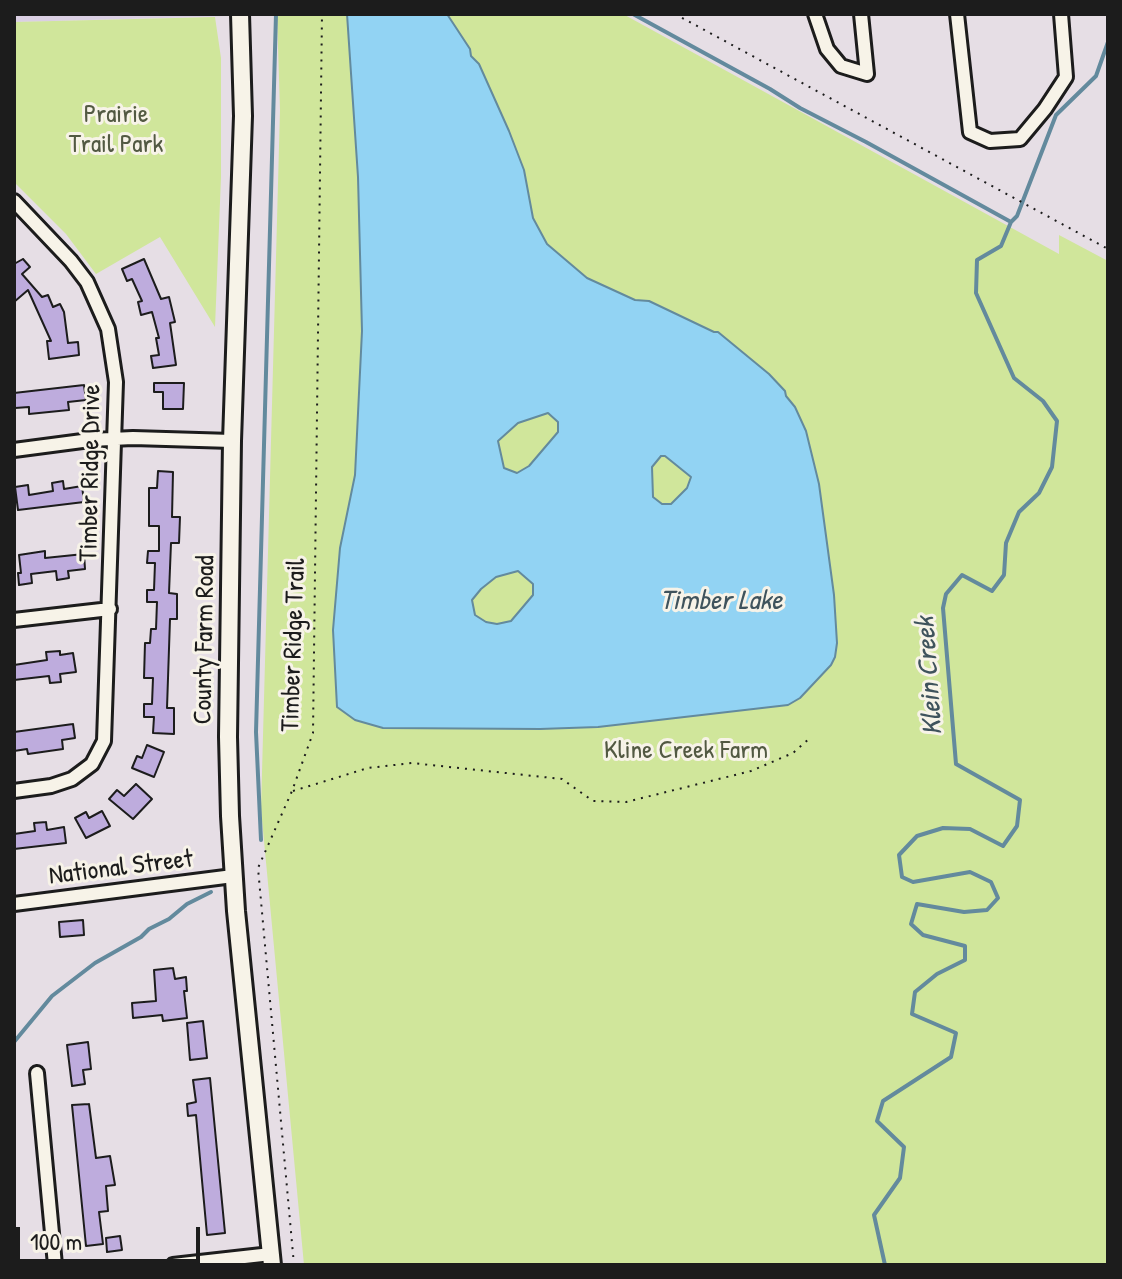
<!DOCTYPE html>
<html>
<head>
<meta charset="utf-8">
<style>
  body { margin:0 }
  #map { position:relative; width:1122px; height:1279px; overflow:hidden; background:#e6dee5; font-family:"Patrick Hand",sans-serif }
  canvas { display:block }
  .frame { position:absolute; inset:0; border:16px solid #1c1c1c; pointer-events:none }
  .scale { position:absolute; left:16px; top:1227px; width:184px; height:36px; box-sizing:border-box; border:4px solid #1c1c1c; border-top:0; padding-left:10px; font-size:24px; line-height:28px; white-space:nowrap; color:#1c1c1c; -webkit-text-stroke:6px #f7f3e8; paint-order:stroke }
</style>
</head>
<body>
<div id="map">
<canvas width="1122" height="1279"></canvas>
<div class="frame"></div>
<div class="scale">100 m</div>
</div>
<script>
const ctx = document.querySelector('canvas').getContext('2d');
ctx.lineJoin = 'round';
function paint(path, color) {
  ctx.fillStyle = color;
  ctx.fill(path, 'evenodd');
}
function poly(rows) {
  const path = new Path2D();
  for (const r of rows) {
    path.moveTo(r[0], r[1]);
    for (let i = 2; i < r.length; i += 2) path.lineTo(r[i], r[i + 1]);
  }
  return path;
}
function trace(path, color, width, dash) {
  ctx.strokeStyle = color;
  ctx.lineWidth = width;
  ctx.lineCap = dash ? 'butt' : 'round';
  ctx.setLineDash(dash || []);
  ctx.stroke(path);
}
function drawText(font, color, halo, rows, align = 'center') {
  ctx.font = font + ' "Patrick Hand",sans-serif';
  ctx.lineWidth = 6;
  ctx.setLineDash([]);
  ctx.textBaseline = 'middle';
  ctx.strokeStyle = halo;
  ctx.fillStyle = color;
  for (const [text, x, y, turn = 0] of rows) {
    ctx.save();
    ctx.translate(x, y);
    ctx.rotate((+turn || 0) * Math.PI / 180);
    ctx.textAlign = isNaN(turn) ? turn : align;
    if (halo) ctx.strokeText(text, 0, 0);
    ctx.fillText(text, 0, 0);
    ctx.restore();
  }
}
const built = poly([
  [14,14,230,14,230,16,14,22]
]);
const green = poly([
  [277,14,623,14,1059,254,1059,235,1108,261,1108,1265,304,1265,261,809,280,110],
  [215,17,221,58,221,177,215,327,160,237,96,274,66,234,14,182,14,22]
]);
const water = poly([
  [347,14,447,14,470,49,471,56,479,64,509,131,524,170,533,218,547,244,587,278,635,300,649,301,714,332,718,332,769,374,785,391,786,396,795,407,806,431,819,484,834,595,837,643,835,657,831,665,800,698,788,705,598,727,540,729,383,728,355,720,337,707,333,630,340,548,355,475,362,331,358,177,347,14],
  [548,413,558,422,558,432,529,466,517,473,504,468,498,441,518,423,548,413],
  [661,456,665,456,691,477,687,488,671,504,662,504,653,497,652,467,661,456],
  [518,571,533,584,533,595,511,621,497,624,486,622,475,615,472,600,481,589,496,577,518,571]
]);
const stream = poly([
  [633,14,770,89,800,108,866,142,1011,222],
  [261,840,256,732,276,14],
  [14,1042,52,996,95,963,141,937,149,929,169,919,187,904,211,892],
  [885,1265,874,1215,900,1178,904,1147,877,1121,883,1101,951,1057,956,1033,912,1014,915,992,937,974,965,960,965,946,923,935,911,924,917,904,964,912,987,910,998,898,991,882,970,872,913,882,902,877,899,855,917,836,943,828,970,829,1003,846,1017,826,1020,800,956,764,943,608,946,594,962,575,992,591,1004,575,1006,543,1019,512,1039,493,1052,467,1057,421,1043,401,1014,378,976,293,977,260,1001,246,1011,222,1017,216,1056,115,1096,76,1108,42]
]);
const building = poly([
  [23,259,30,267,22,274,42,297,48,295,53,307,60,304,64,312,68,343,78,342,79,355,49,359,47,341,51,341,28,290,14,302,14,264,23,259],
  [144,259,161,299,169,297,175,322,170,323,176,365,153,368,151,356,159,355,156,338,159,338,152,312,141,315,138,302,142,301,132,279,127,281,122,269,144,259],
  [154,383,184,383,183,409,163,409,163,392,154,392,154,383],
  [84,385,86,400,68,402,69,410,29,414,29,407,15,408,14,393,84,385],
  [158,471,173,472,172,517,180,517,179,543,171,543,169,593,177,594,177,619,170,619,167,708,174,708,174,734,153,733,154,717,144,717,144,704,152,704,153,678,144,678,145,643,150,643,151,629,156,629,157,602,147,602,147,590,154,590,155,563,147,563,148,551,159,551,159,526,149,526,149,488,157,488,158,471],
  [63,481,64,489,82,486,84,502,18,510,15,487,28,485,29,495,53,491,52,483,63,481],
  [45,551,45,558,84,554,85,569,68,571,69,578,57,580,56,571,31,574,32,583,19,585,18,573,21,573,19,555,45,551],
  [60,651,60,655,73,653,76,672,60,674,61,682,50,683,49,676,14,680,14,665,47,660,46,652,60,651],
  [73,724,75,738,62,740,63,749,28,754,27,749,14,751,14,732,73,724],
  [147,745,164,752,154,777,132,768,137,756,142,758,147,745],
  [136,784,152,799,133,819,109,799,117,790,124,796,136,784],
  [102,811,110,826,86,838,75,818,86,812,89,818,102,811],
  [46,822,47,830,64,827,66,843,14,849,14,834,35,831,34,823,46,822],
  [83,920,84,935,60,937,59,922,83,920],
  [173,968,175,979,186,977,187,991,184,991,187,1018,163,1021,162,1015,133,1018,132,1003,156,1001,154,970,173,968],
  [203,1021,207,1058,190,1060,187,1023,203,1021],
  [88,1042,91,1069,83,1070,85,1084,72,1086,67,1045,88,1042],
  [210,1078,225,1233,207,1235,196,1115,188,1116,187,1104,196,1102,193,1080,210,1078],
  [89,1104,96,1158,110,1156,115,1185,106,1186,108,1211,99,1212,103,1244,86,1246,72,1105,89,1104],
  [120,1236,122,1250,107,1252,106,1238,120,1236]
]);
const path = poly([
  [675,14,1108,249],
  [293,791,368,768,412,763,562,779,593,801,626,802,751,771,793,753,810,738],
  [294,1265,258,868,292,791,313,733,322,14]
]);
const minor = poly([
  [815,14,827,49,841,66,867,74,861,14],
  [957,14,970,132,990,141,1020,139,1045,109,1066,77,1061,14],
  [14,201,71,261,87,282,108,329,116,382,104,741,92,764,72,779,51,786,14,791],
  [14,450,90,440,133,438,232,441],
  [14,620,110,609],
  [14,904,233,876],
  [37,1073,55,1265],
  [173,1265,271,1254]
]);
const secondary = poly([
  [240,14,243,116,232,441,228,737,230,816,236,911,272,1265]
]);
const parkNames = [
  ["Prairie",116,115],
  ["Trail Park",116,145],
  ["Kline Creek Farm",686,751]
];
const streetNames = [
  ["Timber Ridge Drive",91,473,-89],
  ["County Farm Road",205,640,-89],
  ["Timber Ridge Trail",294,645,-88],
  ["National Street",121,868,-7]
];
const waterNames = [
  ["Timber Lake",721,602],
  ["Klein Creek",930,676,-94]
];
paint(built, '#dacfe3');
paint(green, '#d0e69b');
paint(water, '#92d3f3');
trace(water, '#638a9d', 2);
trace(stream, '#638a9d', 4);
paint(building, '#beacdd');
trace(building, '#1c1c1c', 2);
trace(minor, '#1c1c1c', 18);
trace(secondary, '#1c1c1c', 22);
trace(path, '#1c1c1c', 2, [2, 6]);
trace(minor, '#f7f3e8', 12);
trace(secondary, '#f7f3e8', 16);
drawText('26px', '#525942', '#f7f3e8', parkNames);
drawText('26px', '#1c1c1c', '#f7f3e8', streetNames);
drawText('italic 28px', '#3f535c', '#f7f3e8', waterNames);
</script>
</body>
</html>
